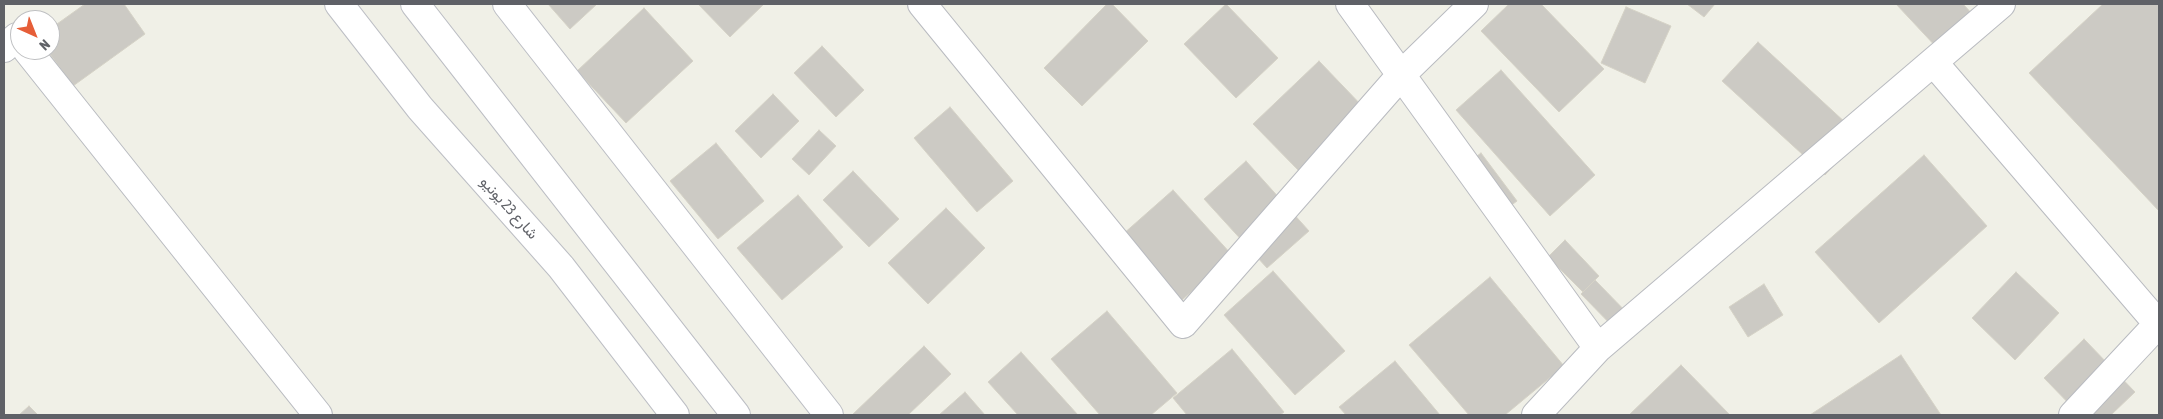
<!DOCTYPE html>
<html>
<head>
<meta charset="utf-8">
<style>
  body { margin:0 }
  #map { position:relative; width:2163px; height:419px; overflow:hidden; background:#f0f0e7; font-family:"Asap Condensed",sans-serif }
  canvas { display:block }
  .frame { position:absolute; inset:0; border:5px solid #5f6167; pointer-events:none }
  .north { position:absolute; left:10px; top:10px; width:50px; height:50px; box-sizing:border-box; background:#fff; border:1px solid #bfc0c2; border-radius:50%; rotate:136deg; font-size:14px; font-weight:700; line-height:20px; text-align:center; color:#5f6167 }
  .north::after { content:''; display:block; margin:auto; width:18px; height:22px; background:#e65e38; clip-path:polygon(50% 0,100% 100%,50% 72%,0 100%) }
</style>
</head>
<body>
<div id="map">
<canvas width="2163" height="419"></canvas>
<div class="frame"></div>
<div class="north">N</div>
</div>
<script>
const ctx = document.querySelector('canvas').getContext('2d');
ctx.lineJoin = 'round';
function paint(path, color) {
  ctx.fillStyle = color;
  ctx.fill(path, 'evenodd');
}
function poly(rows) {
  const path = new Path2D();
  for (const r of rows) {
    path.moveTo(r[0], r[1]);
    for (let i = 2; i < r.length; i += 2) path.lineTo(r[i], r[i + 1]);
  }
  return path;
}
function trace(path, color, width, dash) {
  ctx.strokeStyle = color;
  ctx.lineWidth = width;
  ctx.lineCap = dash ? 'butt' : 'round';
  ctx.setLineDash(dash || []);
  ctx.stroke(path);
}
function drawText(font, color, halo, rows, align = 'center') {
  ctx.font = font + ' "Asap Condensed",Vazirmatn,sans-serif';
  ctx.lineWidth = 4.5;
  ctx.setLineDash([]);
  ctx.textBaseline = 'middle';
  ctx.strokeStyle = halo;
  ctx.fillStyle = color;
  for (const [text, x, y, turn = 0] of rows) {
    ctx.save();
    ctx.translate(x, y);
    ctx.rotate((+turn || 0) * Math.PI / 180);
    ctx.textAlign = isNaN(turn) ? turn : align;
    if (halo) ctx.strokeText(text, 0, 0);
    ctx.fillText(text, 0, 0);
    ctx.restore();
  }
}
const building = poly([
  [85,4,124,4,145,34,73,86,47,50,50,50,50,29,85,4],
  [548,4,597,4,570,29,548,4],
  [698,4,764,4,730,37,698,4],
  [1107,4,1112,4,1148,41,1082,106,1044,68,1107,4],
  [1226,4,1278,58,1236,98,1184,44,1226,4],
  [1509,4,1541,4,1604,69,1559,112,1481,31,1509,4],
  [1687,4,1715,4,1704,17,1687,4],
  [1896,4,1963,4,1975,17,1939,50,1896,4],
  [2103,4,2159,4,2159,211,2029,73,2103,4],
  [1626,7,1671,26,1645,83,1601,63,1626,7],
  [644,8,693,61,626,123,577,71,644,8],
  [1758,42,1860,136,1825,175,1722,81,1758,42],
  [822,46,864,90,836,117,794,73,822,46],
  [1319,61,1365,109,1300,172,1253,124,1319,61],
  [1501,70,1595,175,1550,216,1456,110,1501,70],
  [773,94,799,121,761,158,735,131,773,94],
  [950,107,1013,181,977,212,914,138,950,107],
  [819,130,836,146,809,175,792,159,819,130],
  [716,143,764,201,718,239,670,181,716,143],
  [1481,153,1517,201,1491,220,1456,172,1481,153],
  [1924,155,1987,226,1879,323,1815,252,1924,155],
  [1246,161,1309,231,1267,268,1204,199,1246,161],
  [853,171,899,219,869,247,823,200,853,171],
  [1173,190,1232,255,1181,301,1122,235,1173,190],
  [798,195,843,247,782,300,737,248,798,195],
  [946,208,985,248,928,304,888,263,946,208],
  [1565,240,1599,276,1583,292,1548,257,1565,240],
  [1273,271,1345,351,1295,395,1224,315,1273,271],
  [2016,272,2059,313,2015,360,1972,318,2016,272],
  [1490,277,1564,366,1505,415,1469,415,1409,345,1490,277],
  [1595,280,1635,321,1621,335,1581,294,1595,280],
  [1764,284,1783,315,1748,337,1729,307,1764,284],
  [1107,311,1177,393,1151,415,1100,415,1051,359,1107,311],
  [2084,339,2135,392,2111,415,2080,415,2044,378,2084,339],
  [924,346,951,374,908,415,852,415,924,346],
  [1232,349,1284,412,1280,415,1187,415,1173,398,1232,349],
  [1021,352,1078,415,1018,415,988,382,1021,352],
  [1901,355,1941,415,1810,415,1901,355],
  [1395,361,1440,415,1346,415,1339,407,1395,361],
  [1681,365,1730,415,1629,415,1681,365],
  [965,392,985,415,939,415,965,392],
  [29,406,38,415,19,415,29,406]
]);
const street = poly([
  [922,4,1183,324,1402,74,1474,4],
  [1350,4,1598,348],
  [4,48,17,37,20,41],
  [27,50,318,415],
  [1934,63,2159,325],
  [1536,415,1598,348,2001,4],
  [2073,415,2158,324]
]);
const secondary = poly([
  [339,4,420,108,561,267,675,415],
  [415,4,736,415],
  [507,4,829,415]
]);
const streetNames = [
  ["شارع 23 يونيو",509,208,48]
];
paint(building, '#cccac4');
trace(building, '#d5d2c6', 1);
trace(street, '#b9bbc0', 30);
trace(secondary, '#bcbec4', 30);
trace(street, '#fff', 28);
trace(secondary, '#fff', 28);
drawText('15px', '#5f6167', '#fff', streetNames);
</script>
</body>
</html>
